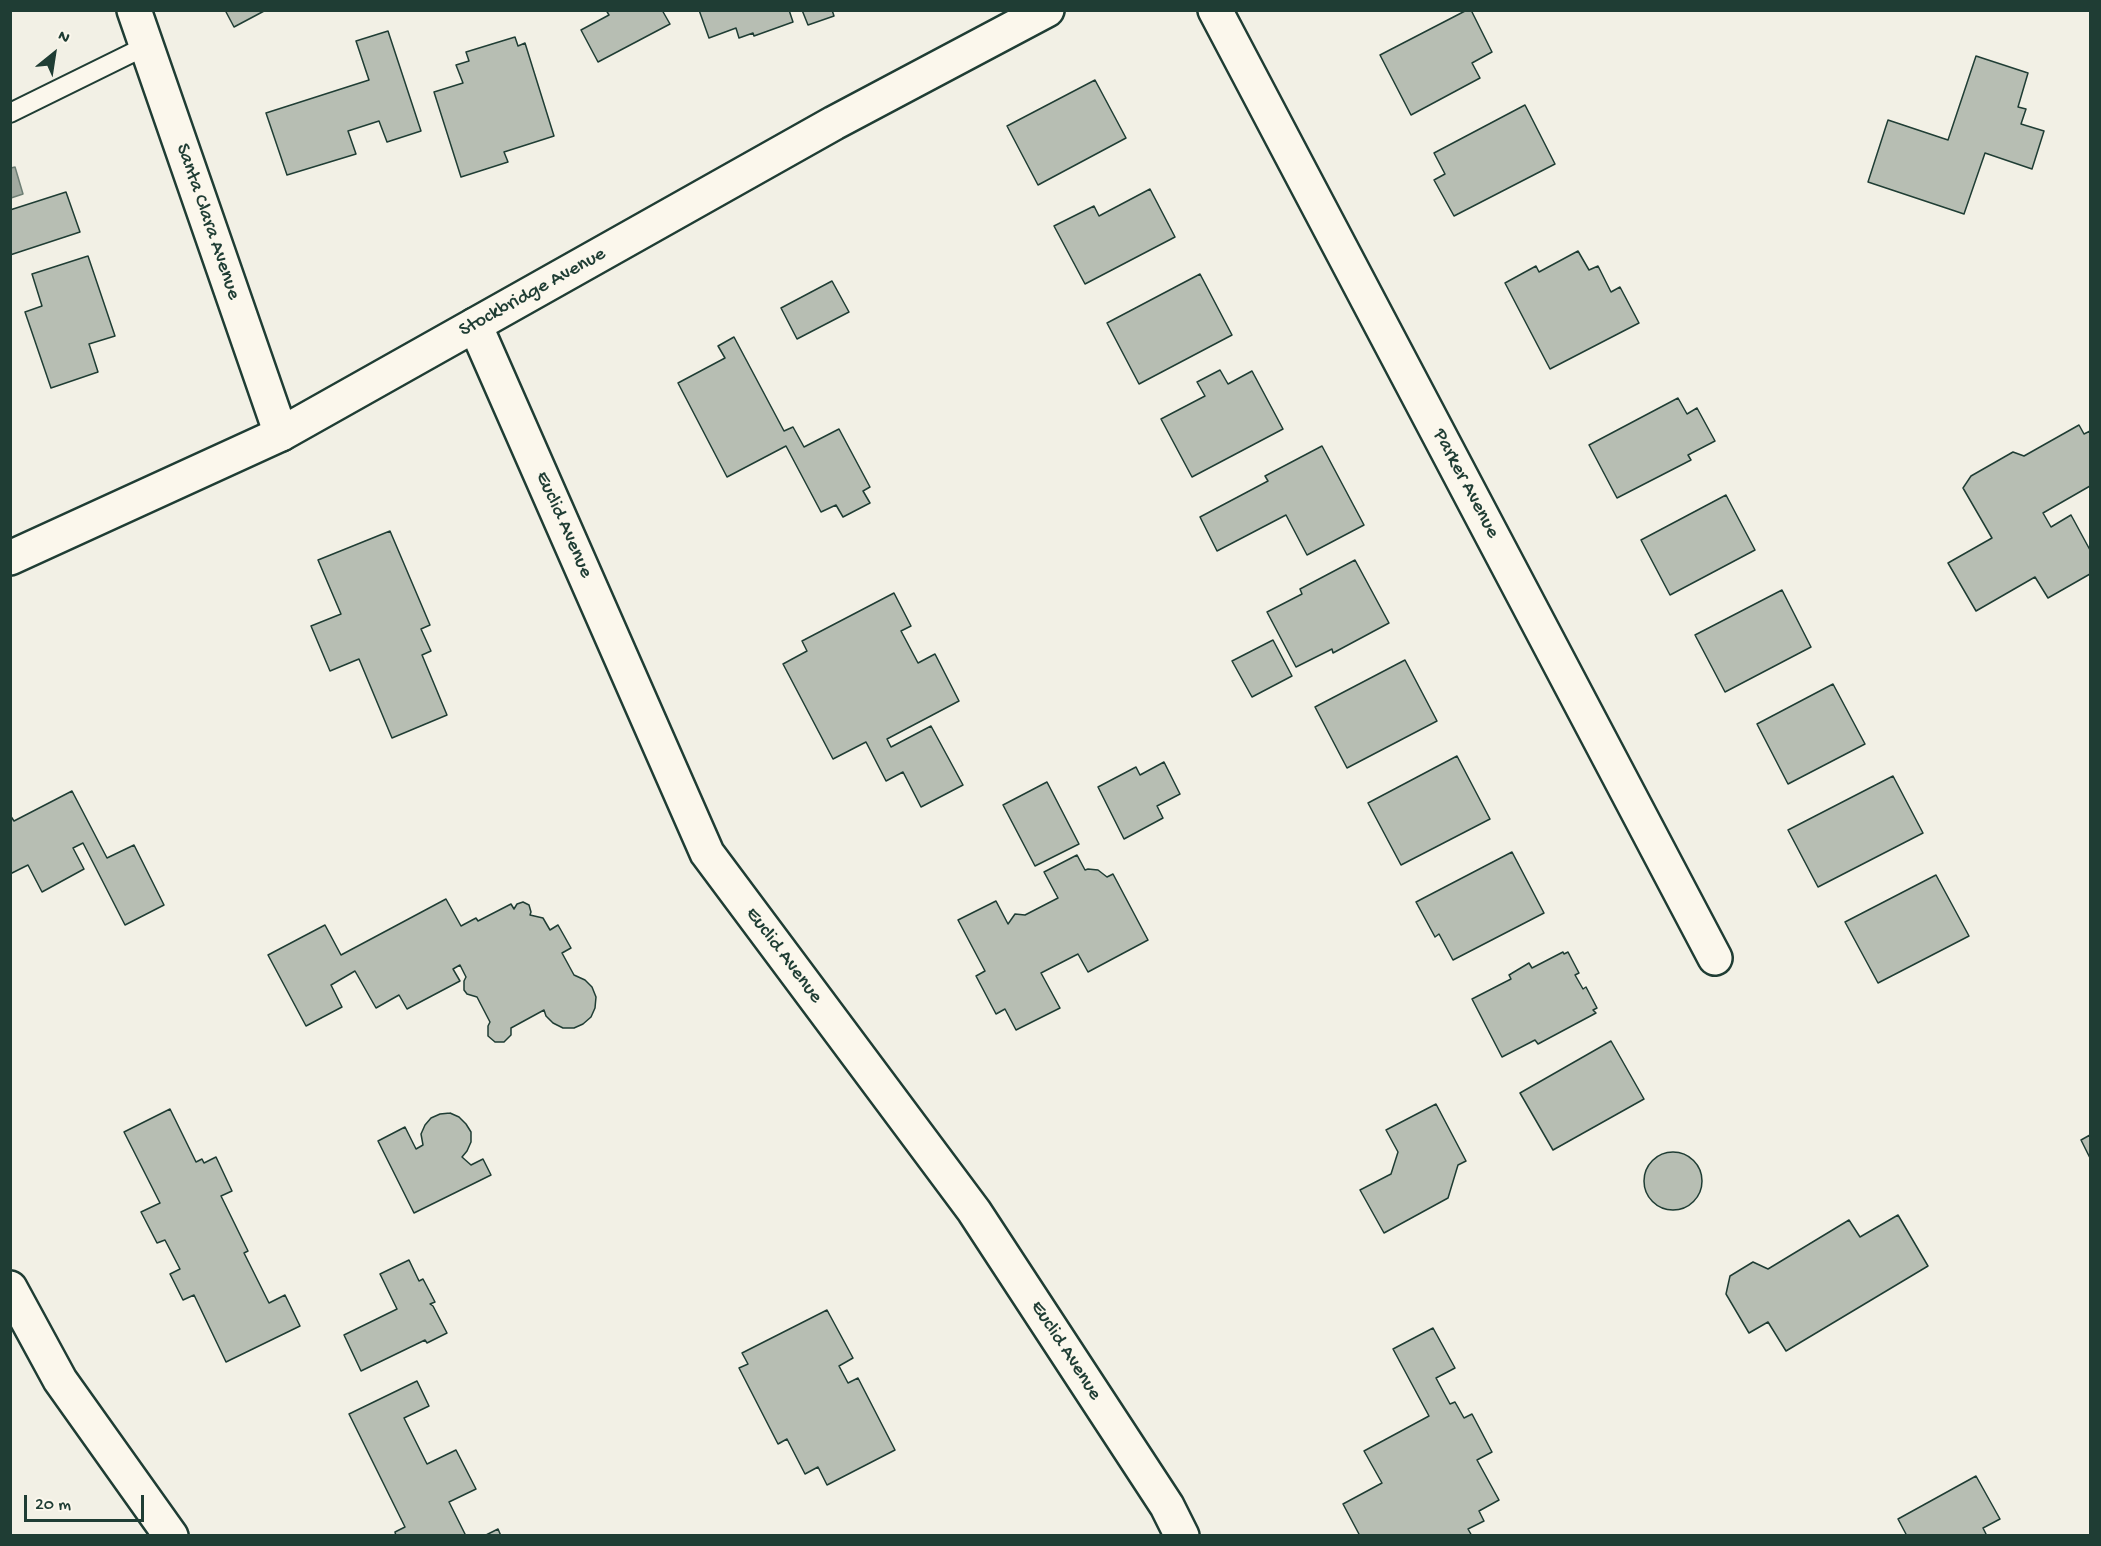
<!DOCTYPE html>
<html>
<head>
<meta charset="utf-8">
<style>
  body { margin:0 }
  #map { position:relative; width:2101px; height:1546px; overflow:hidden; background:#f2f0e5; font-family:"Gochi Hand",sans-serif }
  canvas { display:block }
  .frame { position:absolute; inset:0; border:12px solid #1f3d34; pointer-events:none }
  .north { position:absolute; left:24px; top:24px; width:60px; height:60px; -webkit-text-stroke:4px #fbf7ec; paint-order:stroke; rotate:30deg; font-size:16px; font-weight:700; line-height:24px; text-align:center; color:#1f3d34 }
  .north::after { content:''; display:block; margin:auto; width:21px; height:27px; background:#1f3d34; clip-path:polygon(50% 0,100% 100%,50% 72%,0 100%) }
  .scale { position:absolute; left:24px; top:1495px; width:120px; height:27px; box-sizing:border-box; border:3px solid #1f3d34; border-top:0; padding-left:8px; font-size:18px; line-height:21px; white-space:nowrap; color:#1f3d34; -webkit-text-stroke:4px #fbf7ec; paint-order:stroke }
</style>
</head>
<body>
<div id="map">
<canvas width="2101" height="1546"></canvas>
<div class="frame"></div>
<div class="north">N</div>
<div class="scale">20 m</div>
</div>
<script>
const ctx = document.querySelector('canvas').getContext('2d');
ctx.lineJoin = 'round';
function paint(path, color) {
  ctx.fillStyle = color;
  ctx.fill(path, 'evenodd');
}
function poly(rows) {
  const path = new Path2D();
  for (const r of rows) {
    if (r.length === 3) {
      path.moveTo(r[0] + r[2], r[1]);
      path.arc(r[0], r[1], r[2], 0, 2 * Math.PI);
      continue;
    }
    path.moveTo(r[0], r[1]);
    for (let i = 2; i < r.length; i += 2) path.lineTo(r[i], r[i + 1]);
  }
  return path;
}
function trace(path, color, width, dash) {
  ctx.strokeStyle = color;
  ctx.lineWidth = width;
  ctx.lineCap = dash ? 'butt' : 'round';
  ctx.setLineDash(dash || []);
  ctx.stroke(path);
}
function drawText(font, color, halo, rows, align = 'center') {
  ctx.font = font + ' "Gochi Hand",sans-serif';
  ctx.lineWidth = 4.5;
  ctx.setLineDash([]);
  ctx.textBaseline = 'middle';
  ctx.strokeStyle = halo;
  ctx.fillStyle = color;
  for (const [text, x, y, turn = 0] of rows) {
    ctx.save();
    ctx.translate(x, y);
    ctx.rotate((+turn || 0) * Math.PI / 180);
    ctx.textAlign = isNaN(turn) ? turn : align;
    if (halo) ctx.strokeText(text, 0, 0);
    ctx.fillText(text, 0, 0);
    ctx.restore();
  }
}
const water = poly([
  [15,167,23,194,11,198,11,168,15,167]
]);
const building = poly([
  [225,10,266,10,234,27,225,10],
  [606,10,662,10,670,24,598,62,581,30,609,15,606,10],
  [699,10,789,10,793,22,754,36,753,33,739,38,736,28,709,38,699,10],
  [802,10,832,10,834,16,808,25,802,10],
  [1467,10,1471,10,1492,52,1472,63,1480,78,1411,115,1380,55,1467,10],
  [388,31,421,131,387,142,379,121,348,131,356,154,287,175,266,113,369,80,356,41,388,31],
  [515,37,518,46,525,43,554,136,504,152,508,162,461,177,434,92,463,83,456,65,469,61,466,52,515,37],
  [1976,56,2028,73,2018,107,2026,109,2021,124,2044,131,2032,169,1985,153,1964,214,1868,182,1888,120,1948,140,1976,56],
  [1095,80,1126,138,1038,185,1007,126,1095,80],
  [1525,105,1555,164,1454,216,1434,180,1445,174,1434,153,1525,105],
  [1150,189,1175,237,1085,284,1054,226,1094,206,1099,216,1150,189],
  [66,192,80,232,10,255,10,210,66,192],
  [1578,251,1589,270,1598,266,1611,292,1620,287,1639,323,1550,369,1505,283,1536,266,1539,272,1578,251],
  [88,256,115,336,89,344,98,372,51,388,25,312,42,306,32,274,88,256],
  [1200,274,1232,335,1139,384,1107,323,1200,274],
  [832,281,849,312,797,339,781,308,832,281],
  [734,337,784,431,793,427,804,447,839,429,870,487,863,491,870,503,843,517,836,505,821,512,786,446,727,477,678,383,725,358,718,346,734,337],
  [1220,370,1228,384,1252,371,1283,429,1192,477,1161,419,1205,396,1197,382,1220,370],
  [1678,398,1687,414,1697,408,1715,441,1688,455,1691,460,1617,498,1589,445,1678,398],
  [2079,425,2084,434,2090,431,2090,486,2043,513,2051,527,2071,515,2090,550,2090,574,2048,598,2035,577,1976,611,1948,563,1992,538,1963,488,1971,476,2013,452,2024,456,2079,425],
  [1322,446,1364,525,1307,555,1286,515,1217,551,1200,517,1268,481,1265,476,1322,446],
  [1726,495,1755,550,1670,595,1641,540,1726,495],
  [390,531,430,625,421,629,431,651,422,655,447,715,392,738,359,659,330,671,311,626,341,614,318,560,390,531],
  [1355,560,1389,623,1333,653,1332,649,1296,667,1267,612,1302,594,1300,589,1355,560],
  [1782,590,1811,647,1725,692,1695,635,1782,590],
  [894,593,911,626,901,631,918,663,935,654,959,701,887,739,891,747,931,726,963,785,921,807,903,772,886,781,866,742,833,759,783,664,807,651,802,641,894,593],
  [1273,640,1292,676,1252,697,1232,661,1273,640],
  [1405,660,1437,721,1347,768,1315,707,1405,660],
  [1833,684,1865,744,1788,784,1757,724,1833,684],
  [1457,756,1490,819,1401,865,1368,803,1457,756],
  [1164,762,1180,794,1157,806,1163,818,1124,839,1098,787,1136,767,1140,775,1164,762],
  [1893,776,1923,833,1818,887,1788,830,1893,776],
  [1047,782,1079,844,1035,866,1003,805,1047,782],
  [72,791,107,858,134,845,164,905,125,925,83,843,73,848,84,869,42,892,28,865,10,874,10,815,14,821,72,791],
  [1512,852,1544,913,1453,960,1439,934,1435,937,1416,902,1512,852],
  [1077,855,1085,870,1088,869,1098,870,1107,877,1113,874,1148,940,1088,972,1078,954,1041,973,1060,1008,1016,1030,1005,1009,996,1014,976,976,985,971,958,920,996,901,1008,924,1015,914,1025,915,1058,898,1044,872,1077,855],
  [1936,875,1969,936,1878,983,1845,922,1936,875],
  [446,899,461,926,476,918,478,921,511,904,514,909,517,904,523,902,529,905,531,912,530,915,543,918,550,930,558,925,571,948,562,953,574,975,585,980,592,987,596,997,595,1008,591,1017,583,1024,574,1028,563,1028,553,1023,546,1016,544,1010,511,1028,511,1035,504,1042,495,1042,488,1036,488,1026,490,1022,477,997,467,994,464,990,464,981,466,977,460,965,453,969,460,981,407,1009,399,995,376,1008,355,971,331,985,342,1007,306,1026,268,955,325,925,341,955,446,899],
  [1563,952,1564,954,1568,952,1579,973,1575,975,1583,989,1586,987,1597,1008,1593,1010,1596,1013,1538,1044,1535,1040,1502,1057,1472,999,1511,979,1509,975,1529,963,1532,968,1563,952],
  [1611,1041,1644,1099,1553,1150,1520,1093,1611,1041],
  [1436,1104,1466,1161,1458,1165,1448,1198,1384,1233,1360,1190,1391,1174,1398,1152,1386,1130,1436,1104],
  [170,1109,196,1162,202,1159,204,1163,216,1157,232,1191,221,1196,248,1251,244,1253,269,1303,285,1295,300,1326,226,1362,194,1295,183,1300,170,1274,180,1269,165,1240,157,1243,141,1212,160,1203,124,1132,170,1109],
  [450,1113,459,1117,466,1124,471,1132,471,1142,467,1151,462,1157,471,1165,483,1159,491,1175,414,1213,378,1141,405,1127,416,1149,423,1145,421,1134,425,1125,431,1118,440,1114,450,1113],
  [2090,1135,2090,1158,2081,1140,2090,1135],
  [1673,1181,29],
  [1898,1215,1928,1266,1786,1351,1768,1322,1749,1333,1726,1294,1730,1276,1753,1262,1768,1269,1849,1220,1860,1237,1898,1215],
  [409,1260,419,1281,423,1279,435,1302,430,1304,433,1306,447,1333,427,1343,425,1340,361,1371,344,1335,397,1309,380,1274,409,1260],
  [827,1310,853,1358,839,1366,848,1383,858,1378,895,1450,827,1485,818,1467,805,1474,787,1439,778,1444,739,1368,748,1364,742,1353,827,1310],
  [1433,1328,1455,1368,1436,1378,1450,1404,1455,1402,1464,1418,1472,1414,1492,1452,1477,1460,1499,1500,1479,1511,1484,1521,1468,1529,1472,1536,1360,1536,1343,1504,1382,1483,1364,1451,1429,1416,1393,1349,1433,1328],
  [417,1381,429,1406,404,1418,427,1464,456,1450,476,1489,449,1502,466,1536,396,1536,395,1532,405,1527,349,1414,417,1381],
  [1976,1476,2000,1519,1983,1528,1987,1536,1907,1536,1898,1519,1976,1476],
  [498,1529,501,1536,484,1536,498,1529]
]);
const service = poly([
  [10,113,146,46]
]);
const minor = poly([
  [134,10,281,434],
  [1215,10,1715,958],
  [475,325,707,853,974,1211,1167,1506,1182,1536],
  [10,1288,60,1380,171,1536]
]);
const tertiary = poly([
  [10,558,281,434,834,123,1047,10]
]);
const streetNames = [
  ["Santa Clara Avenue",207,222,71],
  ["Stockbridge Avenue",533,293,-29],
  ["Parker Avenue",1465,484,62],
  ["Euclid Avenue",563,525,66],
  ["Euclid Avenue",783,956,53],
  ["Euclid Avenue",1065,1351,57]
];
paint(water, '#a2aba1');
trace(water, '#6e7f75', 1.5);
paint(building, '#b7beb3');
trace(building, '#1f3d34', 1.5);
trace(service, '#1f3d34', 22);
trace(minor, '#1f3d34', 38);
trace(tertiary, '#1f3d34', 38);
trace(service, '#fbf7ec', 18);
trace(minor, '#fbf7ec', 33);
trace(tertiary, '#fbf7ec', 33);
drawText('20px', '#1f3d34', '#fbf7ec', streetNames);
</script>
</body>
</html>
